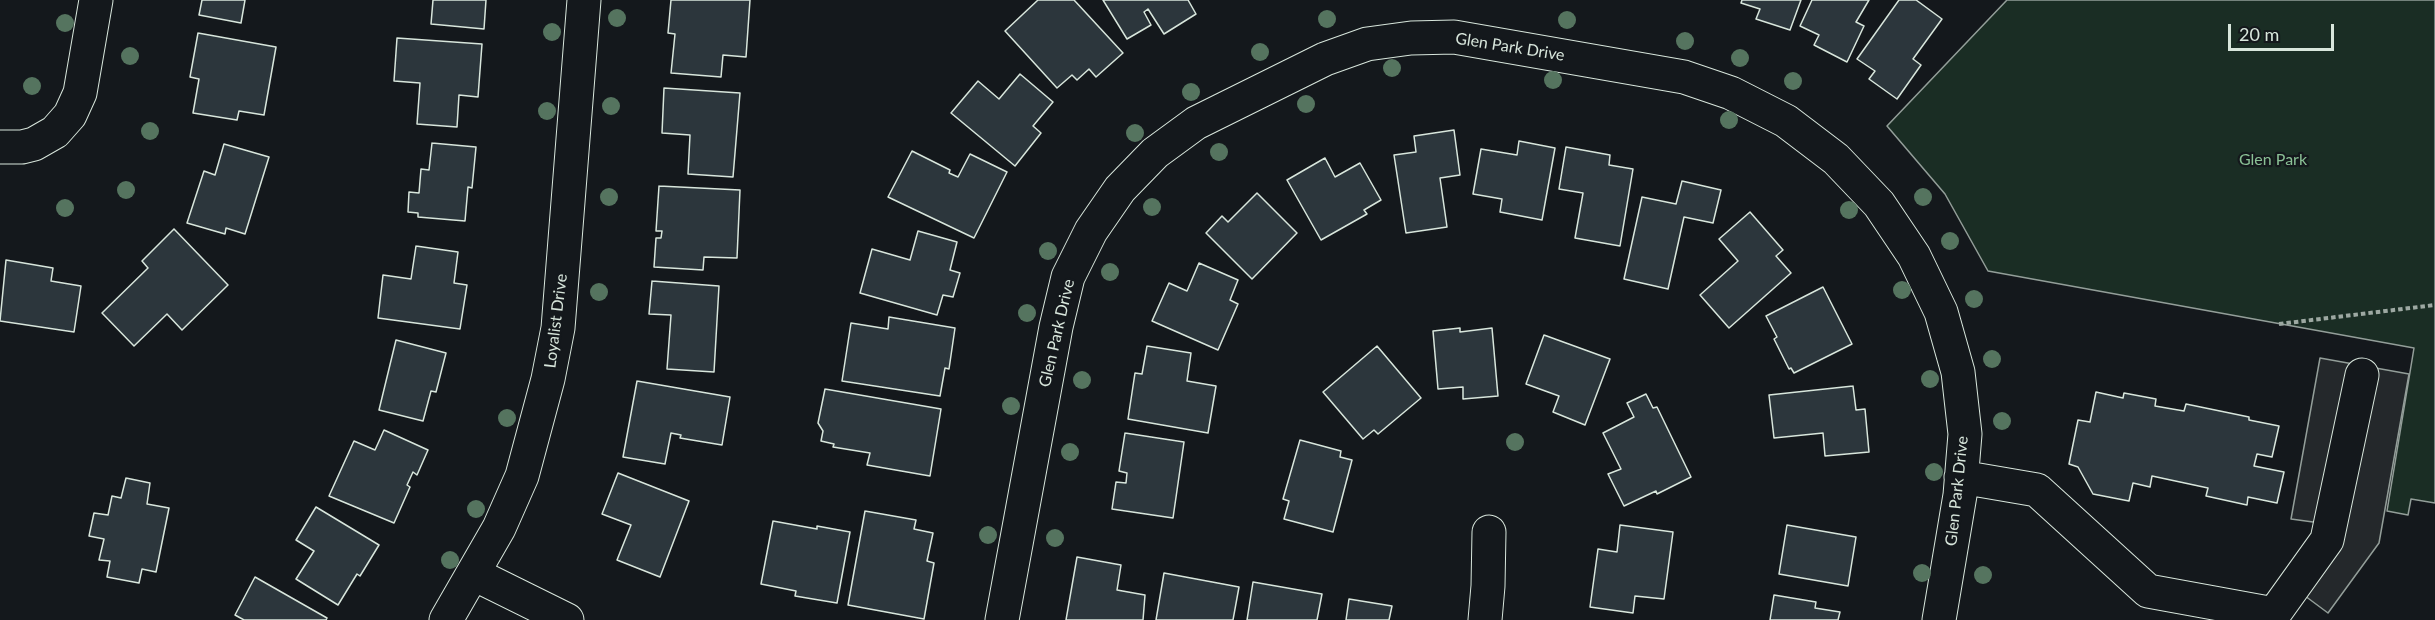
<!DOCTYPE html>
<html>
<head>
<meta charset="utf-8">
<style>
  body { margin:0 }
  #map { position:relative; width:2435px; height:620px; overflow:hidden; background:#14181c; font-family:Lato,sans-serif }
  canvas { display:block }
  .scale { position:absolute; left:2228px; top:24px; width:106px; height:27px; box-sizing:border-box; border:3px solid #d8e6dc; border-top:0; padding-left:8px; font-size:18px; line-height:21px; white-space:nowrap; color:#d8e6dc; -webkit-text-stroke:4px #14181c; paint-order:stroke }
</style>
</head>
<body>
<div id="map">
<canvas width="2435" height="620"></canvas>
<div class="scale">20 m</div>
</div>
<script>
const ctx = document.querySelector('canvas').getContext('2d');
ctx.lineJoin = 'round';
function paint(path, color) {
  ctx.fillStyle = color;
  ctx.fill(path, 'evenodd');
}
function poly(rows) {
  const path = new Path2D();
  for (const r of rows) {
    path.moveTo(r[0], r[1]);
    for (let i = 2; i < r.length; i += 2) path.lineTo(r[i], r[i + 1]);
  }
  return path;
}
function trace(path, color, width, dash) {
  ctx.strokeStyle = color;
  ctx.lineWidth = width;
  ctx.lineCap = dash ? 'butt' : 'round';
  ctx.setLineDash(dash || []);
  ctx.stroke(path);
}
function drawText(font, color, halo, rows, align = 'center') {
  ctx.font = font + ' Lato,sans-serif';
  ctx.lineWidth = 4.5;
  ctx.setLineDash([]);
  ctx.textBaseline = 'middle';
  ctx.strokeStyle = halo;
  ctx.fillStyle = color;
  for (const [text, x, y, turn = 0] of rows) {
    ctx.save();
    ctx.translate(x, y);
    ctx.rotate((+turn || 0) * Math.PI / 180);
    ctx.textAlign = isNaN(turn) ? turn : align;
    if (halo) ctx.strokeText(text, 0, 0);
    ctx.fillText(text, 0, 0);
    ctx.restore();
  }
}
const green = poly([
  [2007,0,2435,0,2435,503,2411,499,2408,515,2387,511,2414,348,1988,271,1945,194,1887,126,2007,0]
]);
const parking = poly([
  [2320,358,2409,374,2379,543,2328,613,2293,587,2335,525,2291,519,2320,358]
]);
const building = poly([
  [202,0,245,0,241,23,199,15,202,0],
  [433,0,486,0,484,29,431,24,433,0],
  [671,0,750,0,746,57,723,55,721,77,671,73,675,34,668,33,671,0],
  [1038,0,1074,0,1123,53,1096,77,1089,69,1077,80,1072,75,1057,88,1005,31,1038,0],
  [1103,0,1188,0,1196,14,1164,34,1148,9,1144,12,1151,25,1127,39,1103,0],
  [1742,0,1801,0,1790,30,1756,19,1760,9,1741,3,1742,0],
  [1812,0,1869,0,1856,22,1864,26,1847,62,1814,45,1819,35,1800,26,1812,0],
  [1899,0,1916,0,1942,19,1913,59,1921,65,1897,99,1869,79,1875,71,1857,59,1899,0],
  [198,33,276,47,264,115,239,111,237,120,193,113,199,79,190,77,198,33],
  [397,38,482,44,478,97,459,95,457,127,417,124,420,83,394,81,397,38],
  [1020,74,1053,102,1033,126,1041,133,1015,166,951,113,978,81,999,99,1020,74],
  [664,88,740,93,733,177,688,174,690,135,662,133,664,88],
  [1454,130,1460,175,1440,178,1447,227,1406,233,1394,155,1416,152,1414,136,1454,130],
  [1519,141,1555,148,1542,220,1500,212,1502,199,1473,194,1481,149,1517,155,1519,141],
  [432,143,476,147,472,188,468,187,465,221,418,217,418,213,408,212,409,192,419,193,421,169,429,170,432,143],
  [224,144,269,157,245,234,226,228,225,234,187,223,204,171,215,175,224,144],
  [1566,147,1610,155,1609,165,1633,169,1620,246,1575,238,1583,193,1559,189,1566,147],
  [912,151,950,170,949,173,958,177,970,154,1007,172,974,238,888,197,912,151],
  [1325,158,1335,177,1360,163,1381,200,1364,210,1367,214,1321,240,1287,180,1325,158],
  [1682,181,1721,190,1713,223,1684,217,1668,289,1624,279,1642,197,1676,204,1682,181],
  [659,186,740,190,737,258,704,257,703,270,654,267,656,238,661,238,662,231,656,231,659,186],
  [1257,193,1297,233,1252,279,1206,233,1222,216,1228,222,1257,193],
  [1750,212,1783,250,1776,256,1791,273,1729,328,1700,295,1738,261,1719,239,1750,212],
  [174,229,228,285,182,330,167,314,134,346,102,313,148,268,142,261,174,229],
  [918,231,957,242,950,270,960,273,953,297,943,295,937,315,860,293,872,249,910,260,918,231],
  [416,246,458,252,454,283,467,285,460,329,378,318,383,275,411,279,416,246],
  [6,260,53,268,51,281,81,286,74,332,0,321,6,260],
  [1199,263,1238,280,1230,300,1238,304,1218,350,1152,321,1169,283,1187,291,1199,263],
  [652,281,719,286,714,372,667,369,671,315,649,314,652,281],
  [1823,287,1852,344,1794,373,1791,368,1789,369,1774,339,1777,337,1766,316,1823,287],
  [889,317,955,328,949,369,945,368,940,396,842,381,851,323,888,329,889,317],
  [1460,328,1460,332,1492,328,1498,396,1463,399,1463,387,1438,389,1433,331,1460,328],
  [1544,335,1610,359,1585,425,1553,412,1559,396,1526,384,1544,335],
  [396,340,446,353,436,392,431,391,423,421,379,410,396,340],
  [1147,346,1191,353,1187,381,1216,386,1208,433,1128,419,1135,373,1142,374,1147,346],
  [1377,346,1421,398,1378,434,1374,430,1363,439,1323,392,1377,346],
  [637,381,730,397,722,445,680,438,681,435,671,433,665,464,623,457,637,381],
  [1853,386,1856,410,1865,409,1869,452,1825,456,1823,433,1774,438,1769,395,1853,386],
  [825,389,941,409,930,476,867,465,870,453,833,447,834,444,821,441,823,431,818,423,825,389],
  [2096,392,2123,398,2124,393,2156,399,2155,406,2184,411,2186,404,2249,417,2249,420,2279,426,2272,457,2257,454,2254,466,2284,472,2277,503,2248,497,2247,505,2206,496,2208,488,2152,476,2150,487,2133,483,2129,501,2093,494,2078,467,2069,464,2078,420,2090,422,2096,392],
  [1646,394,1653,408,1657,407,1691,477,1657,494,1656,491,1624,506,1608,474,1621,469,1603,433,1634,417,1627,403,1646,394],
  [384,430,428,450,417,475,413,472,407,485,410,487,394,523,329,496,354,441,375,450,384,430],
  [1125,433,1184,442,1173,518,1112,509,1116,482,1126,483,1127,473,1119,471,1125,433],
  [1300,440,1341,451,1340,457,1352,460,1333,532,1284,519,1289,501,1283,499,1300,440],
  [618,473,689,501,660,577,617,560,631,525,602,514,618,473],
  [126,478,150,483,147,504,169,508,156,572,142,569,139,583,107,577,110,561,99,560,104,539,89,536,94,513,108,515,112,496,121,498,126,478],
  [316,507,379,545,360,576,357,574,338,605,296,579,314,551,296,540,316,507],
  [865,511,916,520,914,529,933,533,927,561,934,563,924,619,848,605,865,511],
  [773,521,817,529,817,526,850,532,837,603,795,596,796,591,761,584,773,521],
  [1620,525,1673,532,1664,599,1635,596,1633,613,1590,607,1598,549,1617,552,1620,525],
  [1787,525,1856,537,1848,586,1779,574,1787,525],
  [1077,557,1121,565,1117,590,1145,595,1143,620,1066,620,1077,557],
  [1164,573,1239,587,1233,620,1156,620,1164,573],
  [255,577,327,618,326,620,244,620,235,615,255,577],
  [1253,582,1322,594,1317,620,1247,620,1253,582],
  [1774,595,1816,602,1815,608,1840,612,1838,620,1770,620,1774,595],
  [1349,599,1392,606,1389,620,1346,620,1349,599]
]);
const path = poly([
  [2279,324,2435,305]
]);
const minor = poly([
  [0,147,22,147,34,144,55,132,70,115,80,93,96,0],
  [1961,477,2037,490,2148,591,2274,614,2327,540,2362,375],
  [474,574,567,620],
  [446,620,499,528,522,476,548,379,558,328,584,0],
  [1002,620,1056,327,1068,277,1091,231,1120,189,1155,153,1196,123,1325,59,1367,44,1411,38,1454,37,1684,77,1731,93,1786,121,1836,159,1879,204,1914,256,1941,312,1958,372,1965,434,1960,495,1939,620],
  [1485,620,1488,586,1489,532]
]);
const trees = [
  [617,18],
  [1327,19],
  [1567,20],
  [65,23],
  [552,32],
  [1685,41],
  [1260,52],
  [130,56],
  [1740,58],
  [1392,68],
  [1553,80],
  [1793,81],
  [32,86],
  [1191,92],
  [1306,104],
  [611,106],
  [547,111],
  [1729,120],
  [150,131],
  [1135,133],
  [1219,152],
  [126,190],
  [609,197],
  [1923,197],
  [1152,207],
  [65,208],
  [1849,210],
  [1950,241],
  [1048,251],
  [1110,272],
  [1902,290],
  [599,292],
  [1974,299],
  [1027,313],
  [1992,359],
  [1930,379],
  [1082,380],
  [1011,406],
  [507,418],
  [2002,421],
  [1515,442],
  [1070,452],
  [1934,472],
  [476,509],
  [988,535],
  [1055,538],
  [450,560],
  [1922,573],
  [1983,575]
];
const streetNames = [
  ["Glen Park Drive",1510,47,9],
  ["Loyalist Drive",556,321,-83],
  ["Glen Park Drive",1057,333,-77],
  ["Glen Park Drive",1957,491,-84]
];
const parkNames = [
  ["Glen Park",2273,160]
];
paint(green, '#1a2d24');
trace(green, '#939e99', 1.5);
paint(parking, '#24282b');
trace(parking, '#939e99', 1.5);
paint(building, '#2c363c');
trace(building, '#d8e6dc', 1.5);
trace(minor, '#d8e6dc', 35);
trace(path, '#9da8a2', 4, [4.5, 3]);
trace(minor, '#14181c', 33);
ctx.fillStyle = '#55745f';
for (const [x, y] of trees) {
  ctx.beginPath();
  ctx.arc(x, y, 9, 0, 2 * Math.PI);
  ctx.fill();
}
drawText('16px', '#d8e6dc', '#14181c', streetNames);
drawText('16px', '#8ac095', '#14181c', parkNames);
</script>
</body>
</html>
